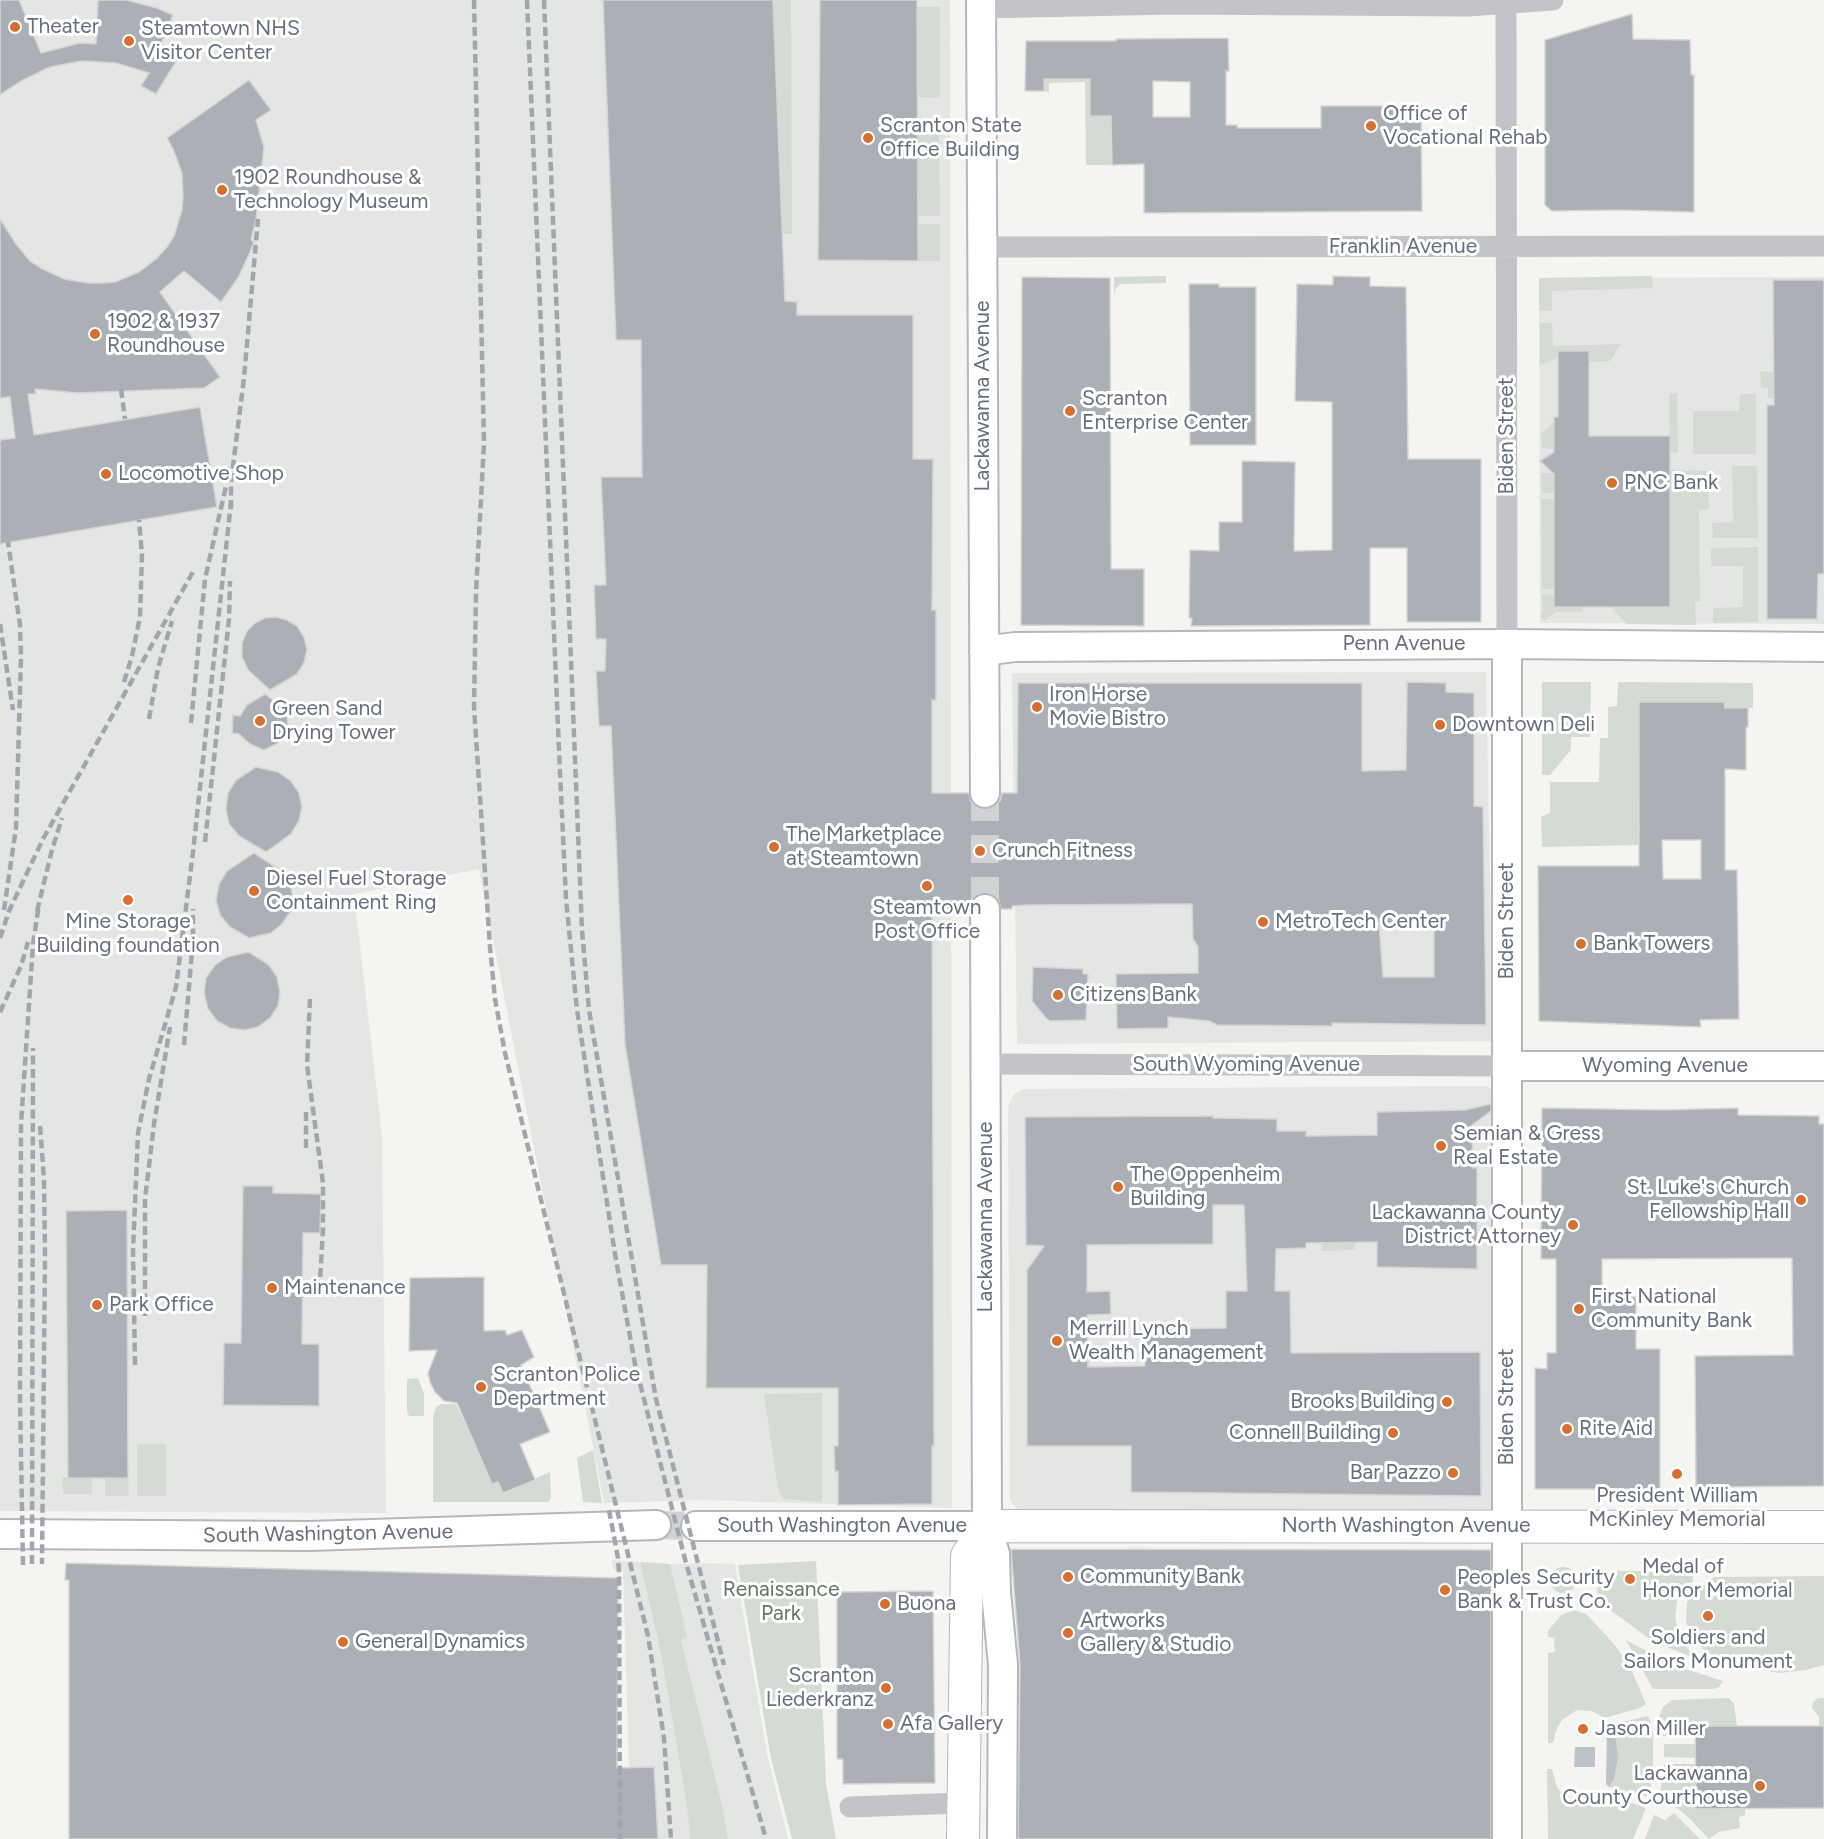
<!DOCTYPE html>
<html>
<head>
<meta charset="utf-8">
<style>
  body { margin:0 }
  canvas { display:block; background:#f4f4f0 }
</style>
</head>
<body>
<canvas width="1824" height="1839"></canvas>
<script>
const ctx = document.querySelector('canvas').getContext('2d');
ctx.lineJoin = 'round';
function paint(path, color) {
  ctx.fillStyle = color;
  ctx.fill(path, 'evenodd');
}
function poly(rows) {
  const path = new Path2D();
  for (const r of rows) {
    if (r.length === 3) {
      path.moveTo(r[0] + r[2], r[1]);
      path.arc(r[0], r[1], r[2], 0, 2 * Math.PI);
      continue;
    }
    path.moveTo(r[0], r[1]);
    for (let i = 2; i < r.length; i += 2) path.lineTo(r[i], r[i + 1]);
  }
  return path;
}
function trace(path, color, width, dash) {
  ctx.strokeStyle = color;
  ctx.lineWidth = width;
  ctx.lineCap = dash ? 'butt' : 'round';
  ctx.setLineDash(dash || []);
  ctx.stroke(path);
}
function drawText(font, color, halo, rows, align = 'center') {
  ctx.font = font + ' Figtree,sans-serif';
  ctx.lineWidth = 6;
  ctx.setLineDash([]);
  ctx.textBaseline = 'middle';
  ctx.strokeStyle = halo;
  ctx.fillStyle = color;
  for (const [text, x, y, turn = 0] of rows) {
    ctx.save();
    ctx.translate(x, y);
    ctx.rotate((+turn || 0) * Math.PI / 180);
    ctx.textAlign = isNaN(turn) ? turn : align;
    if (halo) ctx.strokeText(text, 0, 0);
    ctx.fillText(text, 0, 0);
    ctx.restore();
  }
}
const built = poly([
  [0,0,950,0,952,1508,702,1500,604,1503,479,869,354,894,382,1135,386,1513,0,1511],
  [1824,277,1824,624,1540,623,1539,278],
  [1486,672,1493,1041,1017,1044,1012,673],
  [1486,1086,1493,1090,1495,1505,1491,1508,1486,1512,1022,1512,1013,1505,1010,1499,1008,1115,1009,1105,1014,1094,1024,1089],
  [612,1560,640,1562,661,1654,687,1807,690,1839,658,1839,654,1767,629,1768,623,1570,614,1570],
  [709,1563,735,1564,767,1754,788,1839,728,1839,722,1805,681,1640,670,1564]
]);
const green = poly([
  [773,0,791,0,792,234,783,234],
  [917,7,940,7,940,98,917,97],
  [1044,79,1090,79,1090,116,1111,116,1112,165,1086,165,1085,82,1049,83,1049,92,1044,91],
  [918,125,939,126,940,216,918,216],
  [918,224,940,224,940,261,918,261],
  [1166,276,1166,283,1121,284,1116,288,1114,295,1114,277],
  [1652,276,1653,288,1552,291,1552,311,1539,311,1539,278],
  [1540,323,1552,323,1553,346,1621,344,1610,361,1589,362,1588,351,1558,351,1558,357,1540,365],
  [1760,371,1773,372,1774,387,1824,387,1824,399,1768,398,1768,388,1761,388],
  [1669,393,1677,393,1678,453,1670,452],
  [1740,394,1756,394,1756,454,1693,454,1693,411,1739,411],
  [1554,422,1554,449,1542,448,1541,434],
  [1732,466,1757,466,1758,538,1713,538,1712,523,1733,522],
  [1670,470,1708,471,1709,509,1699,510,1700,601,1695,602,1696,625,1627,624,1611,607,1670,607],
  [1541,473,1554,473,1554,493,1542,493],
  [1541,499,1554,499,1554,589,1542,589],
  [1758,547,1758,622,1713,623,1713,608,1743,607,1743,566,1711,566,1711,548],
  [1542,594,1554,595,1554,607,1583,607,1583,612,1556,612,1544,621,1541,615,1543,611],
  [1542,682,1591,682,1590,737,1571,737,1571,750,1550,775,1542,775],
  [1618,682,1753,683,1753,708,1725,708,1724,702,1639,702,1638,845,1542,847,1541,817,1550,813,1550,782,1599,782,1600,738,1608,738,1608,707,1617,706],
  [1355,1242,1355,1250,1322,1251,1322,1243],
  [418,1378,424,1394,424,1416,409,1416,407,1411,407,1379],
  [822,1393,822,1502,784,1499,778,1490,764,1394],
  [441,1404,456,1404,492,1483,498,1482,503,1493,550,1472,551,1497,549,1502,433,1502,433,1417,436,1407],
  [137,1444,166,1444,166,1496,137,1496],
  [593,1450,602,1503,583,1502,577,1458],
  [62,1477,92,1478,92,1494,63,1494],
  [105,1478,128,1478,129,1496,105,1496],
  [816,1561,826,1783,836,1839,792,1839,771,1758,738,1565],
  [640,1562,670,1564,687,1637,681,1640,722,1805,728,1839,690,1839,687,1807,661,1654],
  [1563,1580,13],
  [1614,1571,1692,1571,1693,1581,1684,1588,1677,1600,1675,1617,1678,1631,1687,1648,1697,1659,1654,1642,1602,1604,1599,1600,1597,1589,1604,1577],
  [1824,1576,1824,1665,1806,1670,1780,1673,1733,1665,1715,1657,1702,1648,1691,1634,1686,1623,1687,1602,1714,1577],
  [1573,1610,1586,1614,1615,1645,1631,1669,1646,1704,1640,1708,1604,1718,1592,1711,1577,1710,1562,1720,1556,1730,1553,1743,1548,1743,1548,1653,1555,1652,1554,1638,1548,1637,1548,1631,1561,1615],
  [1626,1640,1673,1665,1723,1681,1719,1687,1713,1689,1653,1689],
  [1729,1698,1734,1704,1737,1726,1695,1727,1695,1736,1663,1736,1659,1717,1663,1707,1672,1700],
  [1818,1698,1824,1698,1824,1726,1819,1726,1819,1717,1812,1708,1813,1702],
  [1647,1716,1650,1720,1653,1733,1653,1776,1649,1794,1645,1796,1609,1787,1614,1779,1618,1758,1616,1739,1610,1725],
  [1664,1744,1695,1744,1696,1758,1664,1757],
  [1664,1764,1695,1764,1696,1809,1745,1809,1745,1815,1739,1817,1740,1828,1719,1832,1709,1839,1688,1817,1675,1806,1672,1797,1663,1792,1660,1794],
  [1547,1769,1552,1769,1557,1787,1569,1802,1581,1805,1592,1804,1605,1795,1645,1807,1645,1811,1633,1839,1548,1839],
  [1674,1813,1700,1839,1645,1839,1654,1815,1665,1820]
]);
const water = poly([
  [1610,1725,1616,1739,1618,1758,1614,1779,1609,1787,1606,1784,1607,1729],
  [1575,1747,1595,1747,1595,1767,1574,1767]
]);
const building = poly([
  [0,0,19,0,41,53,80,43,96,44,98,0,126,0,157,8,173,15,161,44,180,55,156,94,141,86,149,73,116,63,82,61,50,67,21,81,0,95,0,0],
  [603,0,773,0,785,301,797,302,797,315,913,315,913,459,933,459,932,610,936,610,936,700,932,700,932,793,969,793,971,802,977,808,984,809,994,807,1000,801,1002,793,1017,793,1018,683,1362,683,1362,771,1406,770,1407,682,1446,683,1446,692,1474,693,1474,806,1483,807,1486,1025,1332,1023,1332,1026,1217,1025,1209,1021,1168,1017,1168,1028,1117,1029,1116,974,1198,973,1198,947,1193,939,1192,904,1028,905,1012,906,1012,909,1001,909,999,901,994,895,984,893,976,895,971,900,969,909,932,909,934,1446,932,1446,932,1504,838,1505,838,1471,835,1472,834,1446,838,1446,838,1388,706,1388,707,1265,661,1265,625,1044,611,726,599,726,596,671,605,671,606,639,596,639,594,585,606,585,601,477,642,477,641,340,616,340,603,0],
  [1379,923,1434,923,1434,977,1383,977,1379,923],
  [820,0,917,0,918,261,818,260,820,0],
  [1632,14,1633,39,1690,40,1691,75,1694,75,1694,212,1620,210,1552,211,1545,205,1545,40,1632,14],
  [1228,38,1229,71,1226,71,1226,125,1237,125,1237,128,1321,128,1321,106,1421,106,1422,211,1144,213,1144,164,1112,165,1111,116,1090,116,1090,79,1044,79,1044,91,1025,91,1026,41,1116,41,1116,39,1228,38],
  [1153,81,1190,82,1190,117,1153,117,1153,81],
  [249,80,271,110,256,120,264,147,256,219,251,240,254,242,250,252,238,278,221,302,184,271,160,292,220,377,204,388,77,393,35,389,36,394,28,394,34,435,200,407,217,507,0,544,0,440,15,438,10,397,0,398,0,219,16,244,30,261,41,268,64,279,88,283,102,283,115,282,139,272,156,259,167,247,174,236,182,210,183,198,182,173,173,149,167,138,249,80],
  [1333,276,1370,277,1370,286,1406,287,1408,459,1481,459,1481,622,1407,622,1407,548,1370,548,1370,625,1191,626,1192,618,1189,618,1190,550,1219,551,1219,522,1242,522,1242,461,1295,462,1294,551,1332,550,1332,402,1295,401,1297,284,1333,285,1333,276],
  [1022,277,1110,278,1111,569,1144,569,1144,626,1021,625,1022,277],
  [1773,280,1824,280,1824,574,1818,574,1817,619,1767,619,1767,405,1774,405,1773,280],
  [1189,284,1219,284,1219,287,1256,287,1256,445,1190,445,1189,284],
  [1558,351,1589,351,1589,436,1670,436,1670,607,1554,607,1554,474,1540,461,1554,452,1554,417,1558,417,1558,351],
  [276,617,287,620,297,626,304,637,307,650,304,663,297,674,270,690,248,670,242,657,242,643,247,631,255,623,265,618,276,617],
  [265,694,282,707,287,715,288,726,285,736,278,743,264,750,250,744,239,734,232,733,233,715,240,716,247,705,265,694],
  [1639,702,1724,702,1725,708,1748,708,1748,727,1746,727,1746,770,1725,769,1725,870,1737,870,1739,1019,1700,1020,1701,1027,1539,1021,1538,866,1639,866,1639,702],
  [1662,840,1701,840,1701,879,1663,879,1662,840],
  [256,767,278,772,291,781,299,793,302,807,299,821,291,834,266,852,239,836,229,824,226,809,228,793,236,780,256,767],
  [254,853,282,871,290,884,293,898,290,912,282,924,271,933,249,938,230,927,220,915,216,900,219,884,227,871,254,853],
  [249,952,269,965,277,977,280,992,278,1006,270,1018,258,1027,244,1030,230,1028,217,1021,208,1009,204,993,206,978,215,965,227,957,249,952],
  [1033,967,1083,969,1083,974,1088,974,1086,1020,1050,1021,1046,1018,1032,1001,1033,967],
  [1491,1104,1491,1111,1472,1125,1473,1168,1477,1168,1477,1269,1377,1267,1377,1242,1306,1243,1306,1248,1276,1249,1275,1291,1290,1291,1291,1353,1480,1352,1481,1496,1131,1492,1131,1446,1027,1446,1027,1270,1044,1246,1026,1245,1025,1117,1213,1116,1213,1118,1277,1119,1277,1131,1306,1131,1306,1136,1377,1135,1377,1112,1465,1110,1491,1104],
  [1213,1205,1244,1205,1247,1291,1226,1291,1226,1328,1145,1329,1145,1366,1088,1367,1087,1315,1111,1314,1110,1291,1087,1292,1087,1245,1213,1244,1213,1205],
  [1542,1108,1663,1110,1738,1108,1738,1115,1819,1116,1819,1124,1824,1124,1824,1486,1696,1487,1695,1356,1793,1355,1792,1258,1602,1259,1602,1297,1636,1297,1636,1349,1660,1349,1660,1489,1535,1489,1535,1368,1547,1369,1547,1353,1556,1353,1556,1259,1541,1259,1542,1108],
  [243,1186,273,1186,273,1193,321,1194,320,1233,303,1233,302,1344,319,1344,319,1406,223,1405,224,1343,241,1343,243,1186],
  [127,1210,128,1478,68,1478,66,1211,127,1210],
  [484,1277,484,1331,505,1330,507,1335,522,1330,534,1357,521,1365,550,1432,520,1444,535,1480,503,1493,498,1482,492,1484,457,1403,444,1401,435,1392,430,1382,428,1373,437,1350,409,1351,410,1278,484,1277],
  [1011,1549,1491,1550,1491,1839,1018,1839,1020,1665,1011,1549],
  [66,1563,618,1578,617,1768,654,1767,658,1839,69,1839,69,1580,65,1580,66,1563],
  [933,1591,935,1783,843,1784,843,1759,837,1759,837,1592,933,1591],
  [1695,1726,1824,1726,1824,1808,1696,1809,1695,1726]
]);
const secondaryTunnel = poly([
  [985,793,985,909],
  [656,1525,696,1526]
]);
const street = poly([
  [1506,4,1507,644],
  [981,8,1174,4,1468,6,1553,0],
  [982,247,1824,246],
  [986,1064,1507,1066],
  [850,1807,961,1803]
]);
const secondary = poly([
  [981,0,985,793],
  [1507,644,1507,1839],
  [984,651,1015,647,1507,644,1824,647],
  [985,909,987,1526,995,1554,996,1592,1003,1665,1002,1839],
  [1507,1066,1824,1066],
  [696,1526,987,1526],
  [0,1534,309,1536,656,1525]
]);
const primary = poly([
  [963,1839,967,1556,987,1526,1824,1527]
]);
const rail = poly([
  [474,0,484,443,476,592,474,707,490,947,495,999,505,1053,648,1636,664,1738,671,1839],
  [527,0,560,773,566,899,577,1010,615,1254,635,1364,686,1563,766,1839],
  [544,0,582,930,589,1010,656,1399,724,1665],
  [121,389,125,419],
  [231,509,231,482,244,378,258,219],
  [0,624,13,710],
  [124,682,132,656,140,617,142,555,139,520],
  [149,719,158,668,172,621],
  [191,723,205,579,226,486],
  [205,842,229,619,230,581],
  [4,910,16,828,21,657,20,625,8,542],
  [37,911,52,850,62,818],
  [0,938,9,911,43,839,194,570],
  [310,999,307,1065,323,1183,323,1229,320,1281],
  [0,1012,21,966,28,942],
  [184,1045,193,940,193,909],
  [40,1126,44,1179,45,1255,42,1564],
  [306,1148,306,1110],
  [145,1316,145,1199,154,1124,170,1027],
  [135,1365,133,1250,138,1133,149,1079,176,987,193,852,231,502],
  [609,1510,618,1558,619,1572,620,1839],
  [32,1564,33,1048],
  [23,1565,20,1400,21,1124,33,944,39,904]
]);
const markers = [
  [15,27,6,"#d57030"],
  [129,41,6,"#d57030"],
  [1371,126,6,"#d57030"],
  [868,138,6,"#d57030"],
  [222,190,6,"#d57030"],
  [95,334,6,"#d57030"],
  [1070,411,6,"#d57030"],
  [106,474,6,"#d57030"],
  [1612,483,6,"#d57030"],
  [1037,707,6,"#d57030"],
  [260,721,6,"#d57030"],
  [1440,725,6,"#d57030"],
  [774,847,6,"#d57030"],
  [980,851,6,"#d57030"],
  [927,886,6,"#d57030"],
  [254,891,6,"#d57030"],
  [128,900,6,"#d57030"],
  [1263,922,6,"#d57030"],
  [1581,944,6,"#d57030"],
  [1058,995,6,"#d57030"],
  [1441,1146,6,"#d57030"],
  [1118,1187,6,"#d57030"],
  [1801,1200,6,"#d57030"],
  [1573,1225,6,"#d57030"],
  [272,1288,6,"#d57030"],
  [97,1305,6,"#d57030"],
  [1579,1309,6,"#d57030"],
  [1057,1341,6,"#d57030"],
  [481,1387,6,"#d57030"],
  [1447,1402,6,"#d57030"],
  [1567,1429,6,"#d57030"],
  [1393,1433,6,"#d57030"],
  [1453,1473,6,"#d57030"],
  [1677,1474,6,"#d57030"],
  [1068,1577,6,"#d57030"],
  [1630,1579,6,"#d57030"],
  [1445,1590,6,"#d57030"],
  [885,1604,6,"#d57030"],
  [1708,1616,6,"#d57030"],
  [1068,1633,6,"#d57030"],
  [343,1642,6,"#d57030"],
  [886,1688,6,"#d57030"],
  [888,1724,6,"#d57030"],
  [1583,1729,6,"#d57030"],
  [1760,1786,6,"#d57030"]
];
const poiNames = [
  ["Theater",27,27],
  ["Steamtown NHS",141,29],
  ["Visitor Center",141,53],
  ["Office of",1383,114],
  ["Vocational Rehab",1383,138],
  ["Scranton State",880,126],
  ["Office Building",880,150],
  ["1902 Roundhouse &",234,178],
  ["Technology Museum",234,202],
  ["1902 & 1937",107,322],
  ["Roundhouse",107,346],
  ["Scranton",1082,399],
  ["Enterprise Center",1082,423],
  ["Locomotive Shop",118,474],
  ["PNC Bank",1624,483],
  ["Iron Horse",1049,695],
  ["Movie Bistro",1049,719],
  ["Green Sand",272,709],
  ["Drying Tower",272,733],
  ["Downtown Deli",1452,725],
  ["The Marketplace",786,835],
  ["at Steamtown",786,859],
  ["Crunch Fitness",992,851],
  ["Diesel Fuel Storage",266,879],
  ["Containment Ring",266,903],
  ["Steamtown",927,908,"center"],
  ["Post Office",927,932,"center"],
  ["Mine Storage",128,922,"center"],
  ["Building foundation",128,946,"center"],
  ["MetroTech Center",1275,922],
  ["Bank Towers",1593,944],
  ["Citizens Bank",1070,995],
  ["Semian & Gress",1453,1134],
  ["Real Estate",1453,1158],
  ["The Oppenheim",1130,1175],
  ["Building",1130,1199],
  ["St. Luke's Church",1789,1188,"right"],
  ["Fellowship Hall",1789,1212,"right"],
  ["Lackawanna County",1561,1213,"right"],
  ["District Attorney",1561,1237,"right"],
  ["Maintenance",284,1288],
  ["First National",1591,1297],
  ["Community Bank",1591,1321],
  ["Park Office",109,1305],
  ["Merrill Lynch",1069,1329],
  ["Wealth Management",1069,1353],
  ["Scranton Police",493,1375],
  ["Department",493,1399],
  ["Brooks Building",1435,1402,"right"],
  ["Rite Aid",1579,1429],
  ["Connell Building",1381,1433,"right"],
  ["Bar Pazzo",1441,1473,"right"],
  ["President William",1677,1496,"center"],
  ["McKinley Memorial",1677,1520,"center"],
  ["Medal of",1642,1567],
  ["Honor Memorial",1642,1591],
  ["Community Bank",1080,1577],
  ["Peoples Security",1457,1578],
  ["Bank & Trust Co.",1457,1602],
  ["Buona",897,1604],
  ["Artworks",1080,1621],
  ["Gallery & Studio",1080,1645],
  ["Soldiers and",1708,1638,"center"],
  ["Sailors Monument",1708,1662,"center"],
  ["General Dynamics",355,1642],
  ["Scranton",874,1676,"right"],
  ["Liederkranz",874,1700,"right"],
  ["Afa Gallery",900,1724],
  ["Jason Miller",1595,1729],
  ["Lackawanna",1748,1774,"right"],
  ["County Courthouse",1748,1798,"right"]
];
const streetNames = [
  ["Franklin Avenue",1403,247],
  ["Lackawanna Avenue",983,396,-90],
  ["Biden Street",1507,436,-90],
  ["Penn Avenue",1404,644],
  ["Biden Street",1507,921,-90],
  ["South Wyoming Avenue",1246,1065],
  ["Wyoming Avenue",1665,1066],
  ["Lackawanna Avenue",986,1217,-90],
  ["Biden Street",1507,1407,-90],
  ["South Washington Avenue",842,1526],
  ["North Washington Avenue",1406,1526],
  ["South Washington Avenue",328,1534,-1]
];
const parkNames = [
  ["Renaissance",781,1590],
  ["Park",781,1614]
];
paint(built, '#e4e6e4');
paint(green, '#d4dbd2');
paint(water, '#bcc4ca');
paint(building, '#abb0b6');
trace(building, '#d5d5d3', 1.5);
trace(secondaryTunnel, '#d0d3d4', 28, [28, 14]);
trace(secondary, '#b4b7bc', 32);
trace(primary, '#b5b7bb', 34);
trace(street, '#c2c4c8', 21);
trace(secondary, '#fff', 28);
trace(primary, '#fff', 32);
trace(rail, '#a2a6ac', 4.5, [9, 4.5]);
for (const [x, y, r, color] of markers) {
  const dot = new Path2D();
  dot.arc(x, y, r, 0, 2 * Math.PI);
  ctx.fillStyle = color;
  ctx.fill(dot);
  trace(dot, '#fff', 2);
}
drawText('21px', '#65707f', '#fff', poiNames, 'left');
drawText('21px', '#65707f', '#fff', streetNames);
drawText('21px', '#647764', '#fff', parkNames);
</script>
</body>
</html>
